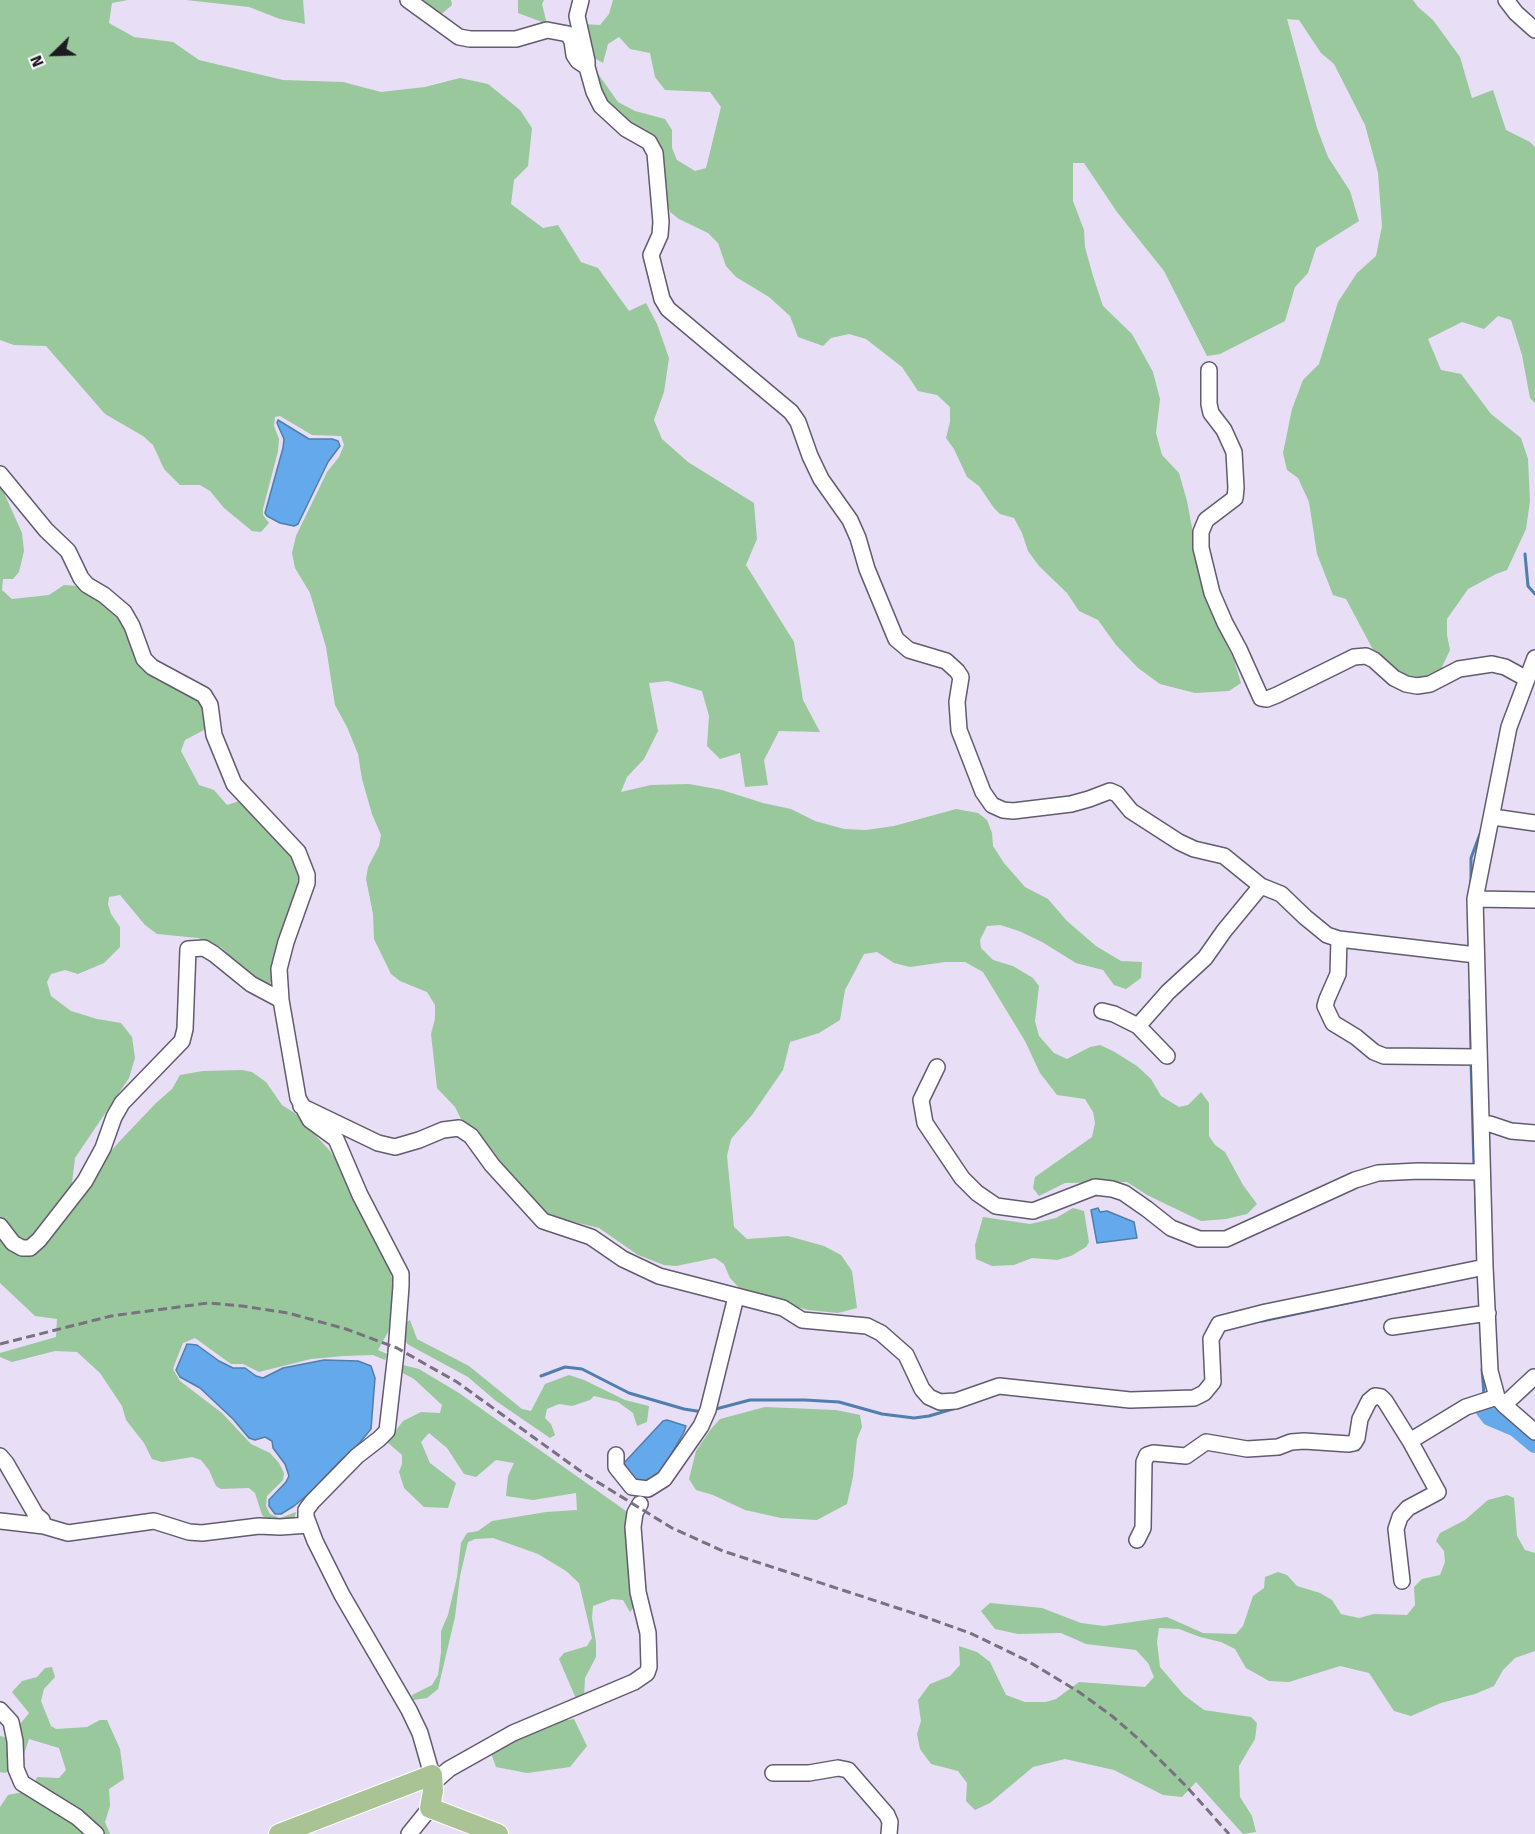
<!DOCTYPE html>
<html>
<head>
<meta charset="utf-8">
<style>
  body { margin:0 }
  #map { position:relative; width:1535px; height:1834px; overflow:hidden; background:#e8def5; font-family:"Fira Sans",sans-serif }
  canvas { display:block }
  .north { position:absolute; left:24px; top:24px; width:60px; height:60px; -webkit-text-stroke:4px #fff; paint-order:stroke; rotate:247deg; font-size:16px; font-weight:700; line-height:24px; text-align:center; color:#1e1a22 }
  .north::after { content:''; display:block; margin:auto; width:21px; height:27px; background:#1e1a22; clip-path:polygon(50% 0,100% 100%,50% 72%,0 100%) }
</style>
</head>
<body>
<div id="map">
<canvas width="1535" height="1834"></canvas>
<div class="north">N</div>
</div>
<script>
const ctx = document.querySelector('canvas').getContext('2d');
ctx.lineJoin = 'round';
function paint(path, color) {
  ctx.fillStyle = color;
  ctx.fill(path, 'evenodd');
}
function poly(rows) {
  const path = new Path2D();
  for (const r of rows) {
    path.moveTo(r[0], r[1]);
    for (let i = 2; i < r.length; i += 2) path.lineTo(r[i], r[i + 1]);
  }
  return path;
}
function trace(path, color, width, dash) {
  ctx.strokeStyle = color;
  ctx.lineWidth = width;
  ctx.lineCap = dash ? 'butt' : 'round';
  ctx.setLineDash(dash || []);
  ctx.stroke(path);
}
const green = poly([
  [0,0,128,0,112,3,109,23,134,37,173,42,199,60,283,80,343,82,381,92,425,87,460,78,488,84,520,110,532,128,528,166,514,180,511,204,543,228,558,225,581,262,598,268,629,311,646,303,657,324,669,358,664,392,654,420,662,439,688,462,754,503,757,539,746,565,794,642,803,700,820,732,779,731,764,760,768,785,745,787,740,753,720,759,707,746,709,716,702,691,668,681,649,683,658,731,644,759,627,777,621,792,651,785,689,784,722,790,763,803,791,809,815,821,844,829,866,830,894,826,956,809,978,813,987,820,992,833,993,846,1004,863,1025,887,1048,899,1067,921,1096,946,1121,961,1142,962,1141,978,1126,989,1114,985,1103,970,1076,963,1042,942,1019,931,1000,925,987,926,980,940,981,948,993,960,1013,966,1033,978,1039,986,1035,1021,1039,1036,1054,1053,1067,1059,1090,1047,1100,1045,1113,1051,1137,1066,1151,1079,1161,1096,1179,1107,1188,1105,1201,1092,1209,1103,1209,1136,1215,1145,1225,1152,1243,1185,1257,1204,1247,1214,1226,1219,1201,1221,1147,1195,1127,1182,1065,1183,1039,1196,1033,1188,1035,1177,1092,1137,1095,1123,1093,1112,1085,1099,1057,1095,1040,1073,1025,1041,983,972,965,962,945,962,910,967,894,963,877,952,864,954,845,990,840,1020,819,1033,790,1042,783,1070,752,1115,731,1139,727,1156,734,1227,747,1239,788,1236,824,1246,841,1255,852,1271,857,1308,838,1313,808,1310,743,1292,730,1278,724,1264,715,1258,676,1266,664,1265,638,1255,599,1228,549,1216,533,1202,501,1162,463,1123,455,1107,437,1088,431,1034,435,1019,435,1005,427,992,400,981,391,974,374,939,373,914,366,879,368,867,379,846,381,835,372,814,362,779,358,754,347,727,335,705,326,647,310,593,295,568,292,553,296,536,327,472,339,457,344,445,341,436,312,435,280,416,275,417,274,426,279,439,278,451,263,509,263,515,269,523,261,532,252,531,224,508,210,491,200,485,180,485,164,469,153,445,143,436,105,414,46,346,14,345,0,340],
  [186,0,303,0,305,24,280,19,249,7],
  [416,0,451,0,452,5,437,18],
  [518,0,544,0,542,4,547,24,518,13],
  [613,0,1413,0,1418,7,1433,20,1460,57,1472,98,1493,90,1506,130,1530,142,1535,147,1535,403,1530,398,1522,355,1511,320,1498,316,1484,329,1462,322,1428,339,1441,370,1461,374,1491,414,1521,438,1528,459,1530,501,1526,529,1507,570,1496,574,1468,589,1447,619,1447,635,1450,650,1441,669,1421,678,1401,676,1378,659,1346,599,1333,595,1317,554,1309,502,1298,478,1287,470,1283,453,1292,409,1303,380,1319,364,1338,302,1357,273,1376,256,1382,226,1378,173,1365,125,1334,64,1321,53,1299,20,1287,19,1317,128,1328,157,1350,191,1359,221,1316,248,1308,273,1295,287,1285,321,1220,354,1207,356,1164,271,1117,212,1084,163,1073,163,1073,201,1084,230,1085,247,1093,276,1103,306,1132,334,1153,372,1160,399,1156,433,1162,455,1179,473,1187,501,1202,581,1216,623,1234,660,1241,683,1229,691,1195,693,1160,684,1138,668,1116,645,1098,620,1079,611,1067,593,1039,566,1028,551,1022,533,1014,518,1000,514,994,508,979,486,967,477,954,449,946,438,950,422,950,407,937,395,918,391,902,367,866,339,849,334,831,338,823,346,798,337,790,316,769,297,736,277,726,266,718,243,708,233,679,219,670,212,665,195,659,142,647,131,627,123,611,111,600,90,596,71,618,102,635,111,665,119,672,130,672,148,677,160,695,171,706,168,721,107,710,92,665,90,655,77,650,53,630,49,619,37,608,44,603,63,591,56,584,24,600,25,609,14],
  [0,484,22,533,24,551,19,572,13,579,3,579,2,590,12,599,49,595,64,585,78,586,107,602,120,617,135,650,196,697,205,707,208,722,204,730,185,740,181,751,199,785,214,790,227,805,239,801,253,813,282,845,297,867,301,880,275,976,269,985,261,984,243,970,221,947,198,938,157,934,145,925,120,895,109,897,108,904,111,914,120,927,120,947,104,963,78,974,65,970,51,974,47,982,51,996,71,1011,97,1019,121,1023,132,1037,135,1058,129,1078,75,1158,72,1183,90,1176,118,1143,155,1104,172,1089,180,1075,203,1071,242,1070,252,1072,266,1082,282,1105,296,1114,330,1151,355,1187,389,1259,392,1279,393,1323,378,1350,387,1354,385,1360,373,1355,344,1356,311,1359,259,1372,243,1364,231,1364,195,1338,183,1343,177,1358,173,1369,180,1381,222,1413,251,1444,270,1453,279,1463,284,1473,283,1480,267,1496,266,1506,270,1514,280,1518,296,1512,294,1520,267,1520,262,1515,255,1493,249,1488,221,1489,216,1486,209,1470,201,1460,192,1457,162,1462,152,1459,144,1443,126,1420,122,1406,100,1373,77,1352,55,1351,12,1362,0,1357,0,1353,56,1337,57,1319,35,1316,0,1283],
  [1073,1208,1084,1211,1089,1242,1086,1247,1071,1256,1057,1260,1032,1258,1014,1265,992,1266,976,1259,975,1245,983,1217,1030,1224,1056,1218],
  [410,1320,417,1339,469,1366,522,1409,531,1411,545,1384,569,1375,584,1380,625,1400,649,1406,647,1422,637,1426,633,1413,618,1402,594,1396,590,1400,572,1406,559,1404,547,1409,545,1418,551,1424,555,1435,550,1438,496,1401,468,1377,409,1345,402,1339,404,1324],
  [403,1365,419,1369,459,1393,626,1511,631,1516,634,1607,630,1612,623,1600,612,1599,593,1606,592,1618,596,1642,596,1657,585,1678,584,1698,577,1701,559,1659,564,1653,587,1646,592,1638,579,1583,566,1571,538,1554,493,1538,475,1539,468,1542,460,1576,455,1617,438,1689,427,1698,413,1700,412,1695,432,1685,438,1675,441,1652,441,1631,448,1615,457,1577,461,1543,467,1533,478,1531,492,1521,546,1512,577,1510,576,1493,533,1500,506,1496,508,1476,514,1463,496,1460,476,1477,464,1474,447,1448,429,1433,421,1442,430,1463,456,1483,448,1508,424,1507,404,1488,399,1472,402,1464,402,1455,387,1442,403,1421,421,1412,440,1413,442,1405,414,1379,401,1372],
  [765,1407,836,1410,860,1415,862,1427,857,1439,853,1477,847,1504,817,1520,781,1518,745,1510,713,1495,696,1490,689,1479,696,1451,711,1429,720,1419],
  [1507,1495,1514,1498,1517,1536,1525,1550,1535,1553,1535,1651,1515,1658,1503,1670,1494,1686,1475,1694,1441,1703,1411,1716,1394,1711,1369,1673,1340,1666,1289,1682,1269,1681,1246,1668,1235,1649,1221,1642,1200,1637,1179,1629,1159,1628,1157,1642,1160,1667,1184,1695,1204,1710,1251,1717,1257,1723,1255,1739,1239,1766,1240,1797,1252,1816,1256,1832,1243,1834,1196,1782,1182,1797,1163,1795,1114,1770,1065,1759,1033,1767,990,1803,975,1810,966,1801,967,1783,958,1771,931,1764,920,1749,917,1734,921,1721,918,1700,930,1684,950,1676,960,1665,959,1646,977,1652,990,1662,1006,1695,1025,1702,1046,1702,1056,1699,1079,1682,1145,1687,1154,1677,1148,1663,1136,1650,1086,1644,1061,1633,1018,1634,995,1629,981,1611,990,1603,1042,1608,1081,1623,1104,1626,1167,1617,1203,1633,1236,1634,1243,1626,1253,1596,1264,1588,1265,1577,1278,1572,1287,1575,1297,1586,1320,1593,1332,1600,1341,1614,1359,1618,1374,1614,1407,1615,1415,1605,1414,1587,1422,1579,1440,1575,1445,1562,1444,1551,1436,1541,1440,1533,1465,1520,1488,1500],
  [52,1667,55,1677,44,1689,41,1701,51,1726,56,1729,87,1727,100,1720,107,1720,120,1749,124,1779,109,1789,110,1806,105,1822,110,1834,0,1834,0,1807,8,1795,23,1792,34,1785,37,1777,59,1778,66,1770,59,1748,29,1739,21,1763,5,1773,0,1772,0,1736,9,1738,29,1713,12,1692,22,1681,37,1677,45,1668],
  [574,1719,587,1746,570,1767,527,1773,496,1767,491,1753,510,1741,561,1721]
]);
const water = poly([
  [278,420,309,439,332,439,338,441,340,446,328,462,298,524,294,526,280,523,267,516,265,513,283,448,284,439,277,423,278,420],
  [1098,1208,1100,1212,1107,1211,1134,1222,1137,1238,1097,1243,1091,1210,1098,1208],
  [187,1344,197,1345,219,1361,233,1368,245,1368,256,1376,263,1378,283,1368,324,1360,358,1361,371,1366,375,1378,371,1429,352,1452,342,1459,311,1492,294,1506,281,1514,275,1514,269,1506,269,1500,286,1482,289,1476,285,1464,273,1448,272,1441,265,1437,255,1440,249,1438,233,1419,200,1388,180,1377,176,1370,187,1344],
  [667,1420,686,1426,684,1432,661,1472,647,1482,633,1481,623,1464,663,1421,667,1420]
]);
const stream = poly([
  [1525,554,1528,586,1535,594],
  [1471,886,1471,858,1480,834],
  [1470,1000,1471,1051],
  [1471,1060,1474,1168],
  [1475,1177,1477,1234],
  [1262,1321,1438,1284],
  [1482,1369,1484,1395],
  [541,1376,565,1367,582,1369,629,1393,684,1409,703,1412],
  [712,1410,750,1400,805,1400,839,1402,882,1414,914,1418,929,1416,956,1408]
]);
const river = poly([
  [1484,1409,1490,1417,1516,1428,1535,1444]
]);
const minor = poly([
  [408,0,459,37,470,39,516,39,547,30,568,34,572,41,574,55,578,61,587,67,594,92,601,106,626,129,649,142,655,153,661,222,660,235,651,255,662,299,668,309,791,412,798,422,810,456,821,479,850,520,858,538,867,569,896,639,909,650,946,661,957,671,961,677,957,702,959,730,983,792,992,805,1003,810,1013,811,1071,804,1089,799,1110,791,1117,794,1131,811,1179,842,1194,849,1224,856,1261,886,1281,894,1305,917,1327,935,1339,939,1476,955],
  [581,0,577,16,587,61,587,67],
  [1506,0,1516,13,1535,30],
  [1209,370,1209,404,1211,413,1224,430,1234,452,1236,488,1235,498,1206,520,1201,532,1201,548,1212,593,1225,623,1239,649,1261,698,1267,699,1277,695,1354,657,1366,656,1374,660,1394,678,1406,684,1417,686,1430,684,1459,669,1492,664,1505,667,1527,679],
  [0,474,46,530,68,551,81,578,87,585,104,595,124,612,132,626,144,659,152,667,204,695,210,705,214,735,234,784,298,852,307,875,307,883,286,942,279,969,281,1000,298,1098,310,1120,336,1139,360,1195,401,1274,401,1286,396,1353,387,1431,379,1439,357,1456,312,1502,306,1510,306,1517,315,1541,342,1595,409,1710,420,1733,432,1775],
  [1535,658,1509,727,1475,899,1485,1267,1490,1371,1497,1397,1504,1405,1535,1432],
  [1493,817,1535,823],
  [1475,899,1535,900],
  [1339,939,1338,974,1327,999,1325,1006,1333,1023,1356,1037,1374,1052,1384,1056,1479,1057],
  [1102,1011,1114,1014,1138,1026,1167,1056],
  [1138,1026,1168,992,1205,958,1224,931,1261,886],
  [937,1067,921,1100,925,1123,962,1178,977,1193,996,1206,1033,1211,1095,1187,1112,1189,1124,1193,1147,1209,1171,1228,1199,1239,1226,1239,1355,1180,1378,1173,1419,1171,1482,1172],
  [301,1106,378,1143,395,1147,419,1140,443,1130,459,1128,471,1136,492,1165,543,1221,591,1237,623,1259,659,1276,783,1308,802,1320,867,1326,881,1333,906,1355,922,1389,929,1397,940,1402,956,1401,999,1386,1130,1400,1194,1398,1204,1393,1213,1382,1211,1339,1219,1324,1266,1312,1485,1267],
  [1482,1124,1490,1124,1511,1131,1535,1133],
  [0,1226,13,1243,22,1248,30,1248,39,1240,85,1181,103,1148,114,1117,122,1103,182,1041,185,1029,188,949,204,948,214,954,251,984,281,1000],
  [1392,1327,1488,1313],
  [1504,1405,1534,1377],
  [616,1455,616,1467,632,1487,648,1489,664,1479,701,1426,708,1410,736,1297],
  [0,1456,6,1463,36,1515,42,1520,44,1526],
  [0,1521,44,1526,68,1533,154,1521,189,1532,202,1533,259,1526,280,1527,309,1525],
  [1137,1540,1143,1528,1144,1462,1147,1455,1153,1453,1186,1456,1206,1442,1247,1449,1278,1447,1291,1442,1304,1441,1349,1444,1354,1443,1357,1438,1360,1419,1369,1401,1375,1396,1381,1397,1385,1401,1410,1441,1466,1407,1497,1397],
  [1402,1581,1396,1529,1400,1517,1408,1508,1438,1492,1410,1441],
  [0,1710,11,1722,15,1741,16,1769,22,1783,77,1817,96,1834],
  [773,1773,809,1773,838,1768,848,1770,887,1815,890,1822,889,1834],
  [433,1783,449,1769,513,1733,634,1682,647,1673,649,1667,648,1633,638,1592,633,1527,635,1513,640,1504],
  [409,1834,430,1808]
]);
const major = poly([
  [279,1834,432,1775,433,1791,430,1808,498,1834]
]);
const rail = poly([
  [0,1344,111,1316,208,1303,242,1306,288,1313,346,1329,397,1348,457,1382,583,1473,672,1528,723,1551,922,1616,970,1633,1026,1660,1079,1692,1112,1716,1142,1742,1186,1786,1229,1834]
]);
paint(green, '#99c89d');
paint(water, '#64a9eb');
trace(water, '#4f7eaf', 1.5);
trace(stream, '#4f7eaf', 3);
trace(river, '#64a9eb', 18);
trace(minor, '#635b6e', 18);
trace(major, '#fff', 22);
trace(minor, '#fff', 15);
trace(major, '#aac394', 20);
trace(rail, '#787180', 3, [9, 4.5]);
</script>
</body>
</html>
